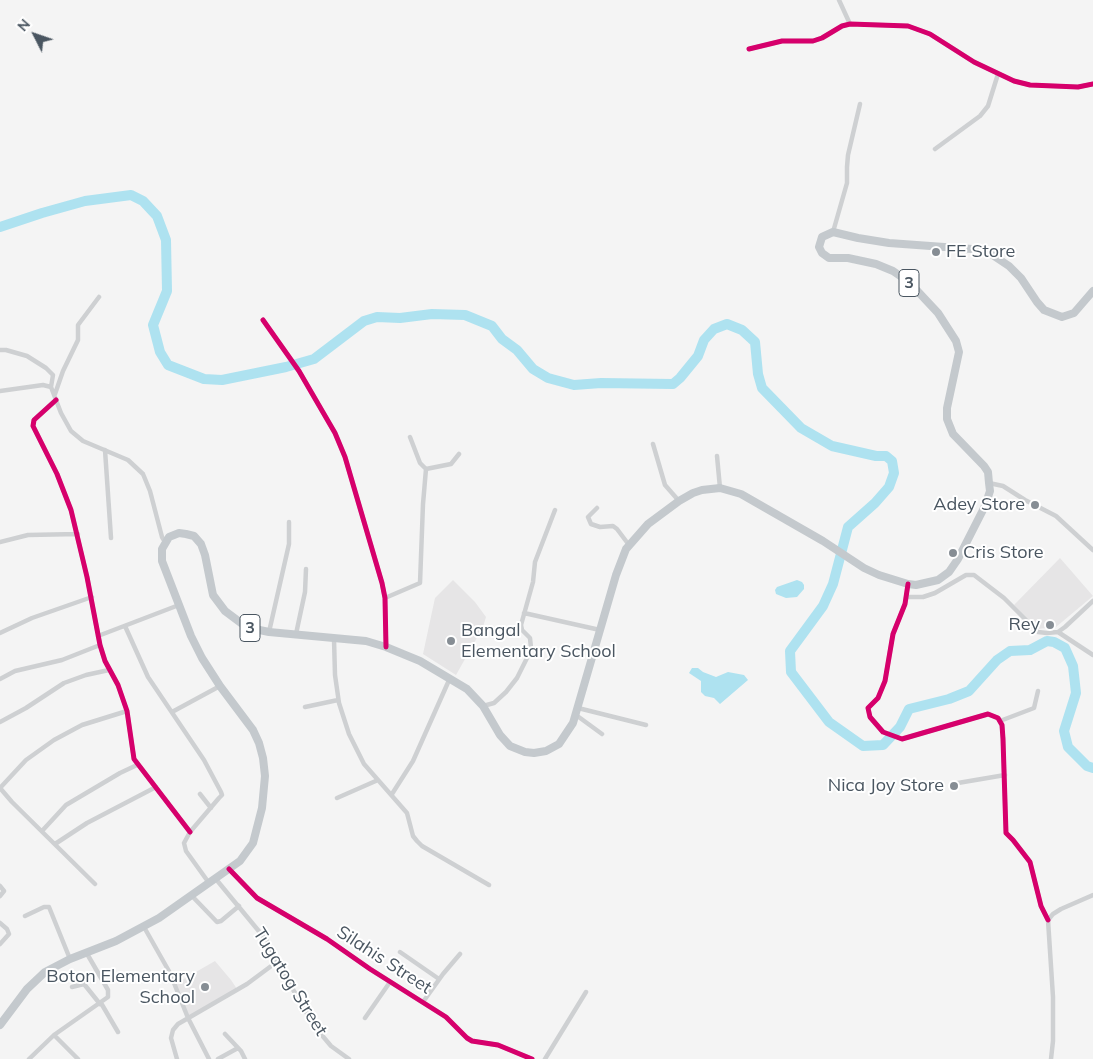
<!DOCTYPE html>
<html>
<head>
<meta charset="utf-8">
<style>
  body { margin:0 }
  #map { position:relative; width:1093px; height:1059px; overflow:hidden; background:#f4f4f4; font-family:Mulish,sans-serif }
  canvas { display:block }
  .north { position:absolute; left:10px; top:10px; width:50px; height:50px; -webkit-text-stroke:4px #fff; paint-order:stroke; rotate:311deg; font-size:14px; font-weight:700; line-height:20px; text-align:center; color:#4a5661 }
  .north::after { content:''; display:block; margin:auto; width:18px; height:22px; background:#4a5661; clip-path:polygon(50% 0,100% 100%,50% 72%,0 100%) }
</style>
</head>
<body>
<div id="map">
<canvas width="1093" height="1059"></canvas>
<div class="north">N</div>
</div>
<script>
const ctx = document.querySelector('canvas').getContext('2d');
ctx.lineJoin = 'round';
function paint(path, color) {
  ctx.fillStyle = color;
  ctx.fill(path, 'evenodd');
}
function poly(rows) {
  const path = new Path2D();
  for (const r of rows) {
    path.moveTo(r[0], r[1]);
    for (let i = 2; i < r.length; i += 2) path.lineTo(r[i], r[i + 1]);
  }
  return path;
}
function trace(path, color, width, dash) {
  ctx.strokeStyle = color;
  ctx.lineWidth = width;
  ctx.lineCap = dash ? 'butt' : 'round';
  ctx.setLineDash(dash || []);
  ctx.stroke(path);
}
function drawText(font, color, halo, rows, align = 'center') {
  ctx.font = font + ' Mulish,sans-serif';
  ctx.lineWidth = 4;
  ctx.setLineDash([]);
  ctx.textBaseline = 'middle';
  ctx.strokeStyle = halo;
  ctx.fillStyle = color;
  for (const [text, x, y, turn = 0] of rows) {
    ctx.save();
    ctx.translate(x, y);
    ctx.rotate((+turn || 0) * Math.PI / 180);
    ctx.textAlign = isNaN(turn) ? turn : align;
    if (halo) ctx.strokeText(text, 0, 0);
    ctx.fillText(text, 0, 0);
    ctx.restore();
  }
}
const education = poly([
  [1060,558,1093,596,1056,627,1037,629,1014,605],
  [453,580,475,602,486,617,483,627,456,675,423,654,435,598],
  [215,961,231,980,237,989,189,1018,175,984]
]);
const water = poly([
  [797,580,802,582,804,585,804,589,797,597,786,598,776,594,775,590,777,587],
  [692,668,698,668,703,672,716,677,728,672,744,675,748,680,720,704,714,698,705,696,701,692,701,681,689,673]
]);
const river = poly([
  [0,227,42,213,85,201,131,195,143,201,157,216,166,240,167,291,153,325,160,352,168,365,204,379,222,380,286,367,314,359,364,321,377,317,400,318,432,314,465,315,492,326,502,339,517,350,533,369,548,378,574,385,601,383,673,384,680,378,698,356,704,340,714,329,727,324,742,330,755,342,758,374,762,388,801,428,832,446,876,456,886,456,892,461,894,473,889,487,875,503,848,527,833,584,823,606,790,651,791,672,829,722,863,746,883,745,900,727,909,709,949,699,969,691,997,660,1010,651,1030,650,1047,641,1054,642,1065,648,1073,666,1076,693,1064,731,1068,747,1087,766,1093,768]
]);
const minor = poly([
  [839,0,850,24],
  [749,49,782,41,813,41,822,38,842,26,850,24,908,26,930,34,974,62,1014,81,1030,85,1078,87,1093,84],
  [935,149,980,116,988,106,998,74],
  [833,232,847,183,847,167,848,155,860,104],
  [263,320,299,371,335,433,345,457,382,583,385,598,386,647],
  [0,350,6,350,27,356,46,368,53,375,51,387],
  [0,391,43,385,51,387,61,413,71,431,83,441,128,460,143,474,150,491,162,537,165,542],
  [55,394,63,371,78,340,78,325,99,297],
  [56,400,34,420,33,426,57,474,71,510,87,577,100,645,105,661,118,685,127,711,134,759,190,832],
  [653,444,665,485,679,501],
  [105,450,111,538],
  [717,456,720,488],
  [426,469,451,464,459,454],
  [989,483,1003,486,1025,500,1056,516,1093,550],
  [597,508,588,517,591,524,600,527,613,526,617,529,629,545],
  [0,542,28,535,78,534],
  [908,584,905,604,893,634,885,681,878,698,868,708,870,717,883,732,902,739,988,714,998,718,1002,725,1003,739,1006,833,1013,840,1030,862,1041,906,1048,920],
  [907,597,923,597,935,593,966,575,974,575,1004,598,1038,632,1047,633,1058,632,1065,627,1093,601],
  [385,598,420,583,423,504,426,469,420,463,410,437],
  [524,613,600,630],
  [125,626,148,677,204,760,221,792,222,795,219,798,190,832,184,843,186,851,209,883],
  [269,632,289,544,289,522],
  [1058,632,1093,655],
  [0,633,32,618,92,597],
  [296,634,305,592,306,569],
  [98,636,179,605],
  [334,639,335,675,339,703,349,734,364,764,407,813,413,836,417,841,422,846,489,885],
  [0,679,15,671,62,660,100,645],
  [483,706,494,703,506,692,517,678,528,656,531,648,530,638,522,630,521,625,533,582,535,562,555,510],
  [305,707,338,700],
  [578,708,646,725],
  [172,712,220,686],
  [576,715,602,734],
  [1000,721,1034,708,1038,691],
  [0,722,26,708,64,683,86,675,109,670],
  [952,784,1005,775],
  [0,788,26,760,54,740,82,725,127,711],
  [0,788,12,802,95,884],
  [200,794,211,808],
  [392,794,413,761,450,678],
  [337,798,378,780],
  [42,831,66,805,120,773,137,765],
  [55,844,87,823,156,787],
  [229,869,257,898,327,939,370,969,446,1017,467,1038,472,1041,498,1045,532,1059],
  [215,878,267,941,285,976,315,1027,331,1046,349,1059],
  [0,886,4,891,0,896],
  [191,895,217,922,221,921,239,906],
  [25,916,44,907,49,907,70,959],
  [0,923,7,929,9,934,0,944],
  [144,927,170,973,188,1018,209,1059],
  [400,952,439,979],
  [72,987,84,984,100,1004],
  [423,1002,443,974,460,954],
  [101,1003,118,1032],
  [365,1018,390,982],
  [225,1034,241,1051,245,1059],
  [54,1035,78,1059],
  [29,1059,54,1035,108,997,108,990,86,952],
  [177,1059,171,1038,173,1030,178,1024,247,984,278,961],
  [218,1059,238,1048],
  [545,1059,586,992],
  [1051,1059,1053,1041,1053,997,1048,920,1053,914,1061,909,1093,895]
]);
const trunk = poly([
  [0,1025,27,989,45,972,70,959,116,941,159,918,240,861,253,843,262,808,265,776,263,758,259,743,253,730,220,686,202,658,191,636,162,561,162,549,169,537,179,533,186,534,194,536,201,544,205,555,213,595,225,611,241,623,250,628,269,632,366,641,386,647,420,661,467,689,483,706,500,735,510,746,525,752,534,753,546,751,559,744,573,723,616,575,626,549,648,524,679,501,693,493,702,490,720,488,741,494,823,541,864,568,879,575,908,584,916,585,938,580,949,572,958,559,985,506,990,491,989,483,988,472,984,466,953,434,947,419,947,408,959,352,956,341,938,313,909,282,893,271,876,264,848,258,829,258,822,253,819,247,822,237,833,232,858,238,889,243,972,249,988,252,1009,266,1021,278,1037,302,1044,310,1062,317,1074,313,1093,291]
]);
const cycleway = poly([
  [749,49,782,41,813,41,822,38,842,26,850,24,908,26,930,34,974,62,1014,81,1030,85,1078,87,1093,84],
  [263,320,299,371,335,433,345,457,382,583,385,598,386,647],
  [56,400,34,420,33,426,57,474,71,510,87,577,100,645,105,661,118,685,127,711,134,759,190,832],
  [908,584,905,604,893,634,885,681,878,698,868,708,870,717,883,732,902,739,988,714,998,718,1002,725,1003,739,1006,833,1013,840,1030,862,1041,906,1048,920],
  [229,869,257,898,327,939,370,969,446,1017,467,1038,472,1041,498,1045,532,1059]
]);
const markers = [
  [936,252,5,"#868d94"],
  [1035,505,5,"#868d94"],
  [953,553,5,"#868d94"],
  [1050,625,5,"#868d94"],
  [451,641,5,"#868d94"],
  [954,786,5,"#868d94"],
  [205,987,5,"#868d94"]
];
const shields = [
  [909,283,20],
  [250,628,20]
];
const shieldNames = [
  ["3",909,283],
  ["3",250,628]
];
const poiNames = [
  ["FE Store",946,252,"left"],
  ["Adey Store",1025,505],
  ["Cris Store",963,553,"left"],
  ["Rey",1040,625],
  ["Bangal",461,631,"left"],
  ["Elementary School",461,652,"left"],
  ["Nica Joy Store",944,786],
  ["Boton Elementary",195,977],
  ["School",195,998]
];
const streetNames = [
  ["Silahis Street",384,960,33],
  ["Tugatog Street",290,982,58]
];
paint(education, '#e6e5e6');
paint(water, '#aee2f0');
trace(river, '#aee2f0', 10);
trace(minor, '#ced0d2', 4.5);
trace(trunk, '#c4c9cd', 8);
trace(cycleway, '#d6006c', 5);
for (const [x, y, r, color] of markers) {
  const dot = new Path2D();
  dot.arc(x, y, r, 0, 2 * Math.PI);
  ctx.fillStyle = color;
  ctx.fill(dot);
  trace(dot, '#fff', 2);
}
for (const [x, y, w] of shields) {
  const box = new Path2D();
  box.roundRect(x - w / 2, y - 13.5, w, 27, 4);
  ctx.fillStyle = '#fff';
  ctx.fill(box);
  trace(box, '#4a5661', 1);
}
drawText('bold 16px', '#4a5661', null, shieldNames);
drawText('18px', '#4a5661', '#fff', poiNames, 'right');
drawText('18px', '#4a5661', '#fff', streetNames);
</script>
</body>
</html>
